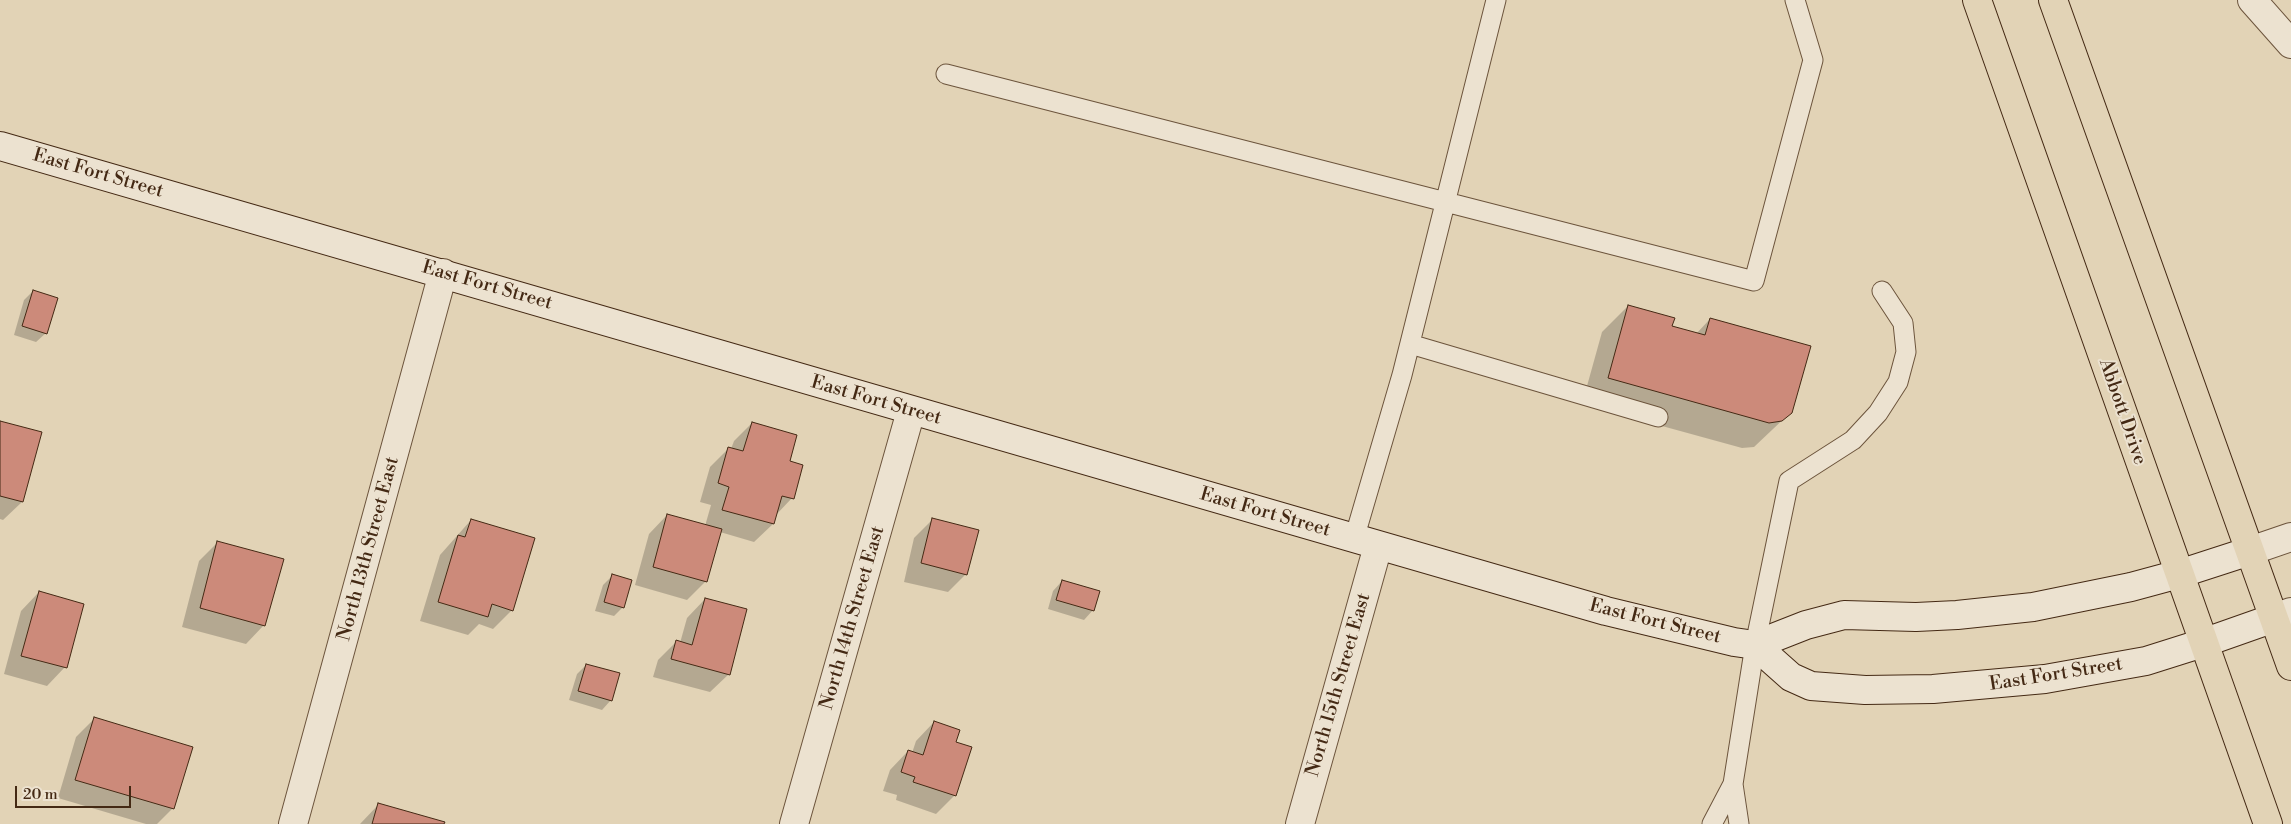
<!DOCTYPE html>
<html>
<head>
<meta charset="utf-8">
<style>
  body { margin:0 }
  #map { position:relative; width:2291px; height:824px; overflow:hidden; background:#e2d3b6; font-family:"Libre Bodoni",serif }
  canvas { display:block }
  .scale { position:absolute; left:15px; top:786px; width:116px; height:22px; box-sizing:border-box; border:2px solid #442914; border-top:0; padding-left:6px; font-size:15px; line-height:18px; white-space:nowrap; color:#442914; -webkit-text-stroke:4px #ece2d0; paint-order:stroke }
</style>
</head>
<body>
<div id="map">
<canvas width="2291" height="824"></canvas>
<div class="scale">20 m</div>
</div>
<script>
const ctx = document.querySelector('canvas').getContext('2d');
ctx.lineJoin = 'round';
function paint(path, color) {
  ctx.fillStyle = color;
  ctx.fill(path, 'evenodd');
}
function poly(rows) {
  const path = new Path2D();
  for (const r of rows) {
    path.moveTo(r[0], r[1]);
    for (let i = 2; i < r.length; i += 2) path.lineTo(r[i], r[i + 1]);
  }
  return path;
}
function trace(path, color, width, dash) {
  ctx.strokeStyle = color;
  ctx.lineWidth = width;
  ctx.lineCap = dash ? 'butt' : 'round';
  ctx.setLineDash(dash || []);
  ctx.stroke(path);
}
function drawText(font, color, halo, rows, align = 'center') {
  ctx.font = font + ' "Libre Bodoni",serif';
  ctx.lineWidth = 4;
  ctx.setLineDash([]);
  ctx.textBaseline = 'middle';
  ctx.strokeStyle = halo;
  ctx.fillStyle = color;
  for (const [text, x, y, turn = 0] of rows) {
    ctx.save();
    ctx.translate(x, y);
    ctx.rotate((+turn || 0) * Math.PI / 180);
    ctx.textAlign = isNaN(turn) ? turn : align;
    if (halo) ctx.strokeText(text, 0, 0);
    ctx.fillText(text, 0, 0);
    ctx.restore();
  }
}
const shadow = poly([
  [33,291,46,333,36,342,14,335,24,300],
  [1628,306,1671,327,1696,334,1710,319,1791,412,1754,447,1742,448,1582,404,1602,332],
  [0,422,22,502,3,520,0,519],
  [752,423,788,462,792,498,775,516,773,524,754,542,720,532,706,581,687,600,635,585,649,534,667,515,705,526,711,505,700,502,710,467,728,449,731,449,734,441],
  [471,520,512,610,493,629,479,624,468,635,420,621,440,555],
  [932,520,966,574,948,592,904,582,914,538],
  [218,542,264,625,246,644,182,627,199,561],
  [612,576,623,607,614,616,595,611,603,585],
  [1062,581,1093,610,1084,620,1048,609,1053,591],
  [39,592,65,667,47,686,4,674,21,611],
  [705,599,729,674,710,692,653,677,658,660,676,642,680,643,687,618],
  [586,665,611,700,602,710,569,700,577,674],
  [95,718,173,808,157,824,146,824,58,798,76,737],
  [934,722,954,743,955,795,936,814,896,800,897,795,883,791,890,770,908,751,912,753,916,741],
  [379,804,443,824,360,824]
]);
const building = poly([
  [33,290,58,298,47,334,22,326,33,290],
  [1628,305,1675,318,1672,326,1705,335,1710,318,1811,346,1792,413,1782,421,1769,423,1608,378,1628,305],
  [0,421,42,432,23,502,0,496,0,421],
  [752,422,797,435,790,461,803,465,794,499,782,496,774,524,722,510,729,487,718,483,728,447,743,451,752,422],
  [667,514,722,529,707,582,653,567,667,514],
  [932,518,979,530,967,575,921,563,932,518],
  [471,519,535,538,513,611,492,604,488,617,438,602,458,535,465,537,471,519],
  [217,541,284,559,265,626,200,608,217,541],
  [612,574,632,580,624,608,604,602,612,574],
  [1062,580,1100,591,1094,611,1056,600,1062,580],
  [39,591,84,604,67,668,21,656,39,591],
  [705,598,747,609,730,675,671,659,676,640,692,645,705,598],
  [586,664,620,673,612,701,578,691,586,664],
  [94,717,193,747,174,809,75,780,94,717],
  [934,721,960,730,956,742,972,747,956,796,913,782,915,777,901,772,908,750,923,755,934,721],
  [378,803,445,822,444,824,372,824,378,803]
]);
const lane = poly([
  [946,74,1754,281,1813,60,1795,0],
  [1410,344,1658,417],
  [1354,539,1402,375,1496,0],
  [1712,824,1733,784],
  [1739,824,1733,784,1755,645,1789,481,1853,440,1878,413,1898,382,1906,352,1903,323,1882,291]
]);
const street = poly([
  [2252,0,2291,44],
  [2250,551,2291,537],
  [2274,618,2291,612],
  [293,824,443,273],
  [794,824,911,411],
  [1300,824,1378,546]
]);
const secondary = poly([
  [0,146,1606,611,1734,642,1755,645,1806,625,1844,615,1916,617,1957,615,2033,607,2131,587,2179,574,2250,551],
  [1755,645,1791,677,1811,686,1865,690,1933,689,2045,679,2146,661,2203,643,2274,618]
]);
const highway = poly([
  [1977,0,2268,824],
  [2053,0,2291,666]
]);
const streetNames = [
  ["East Fort Street",98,174,16],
  ["East Fort Street",487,286,16],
  ["East Fort Street",876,401,16],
  ["Abbott Drive",2122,412,71],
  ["East Fort Street",1265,513,16],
  ["North 13th Street East",369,549,-75],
  ["North 14th Street East",853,618,-74],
  ["East Fort Street",1655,622,14],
  ["East Fort Street",2056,675,-9],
  ["North 15th Street East",1339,685,-74]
];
paint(shadow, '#0003');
paint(building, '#cc8a7a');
trace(building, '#442914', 1);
trace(lane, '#6c543c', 21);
trace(street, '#6c543c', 30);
trace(secondary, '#442914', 30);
trace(highway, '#442914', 30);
trace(lane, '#ece2d0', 19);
trace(street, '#ece2d0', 28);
trace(secondary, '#ece2d0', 28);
trace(highway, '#e2d3b6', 28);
drawText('19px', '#442914', '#ece2d0', streetNames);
</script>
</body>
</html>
